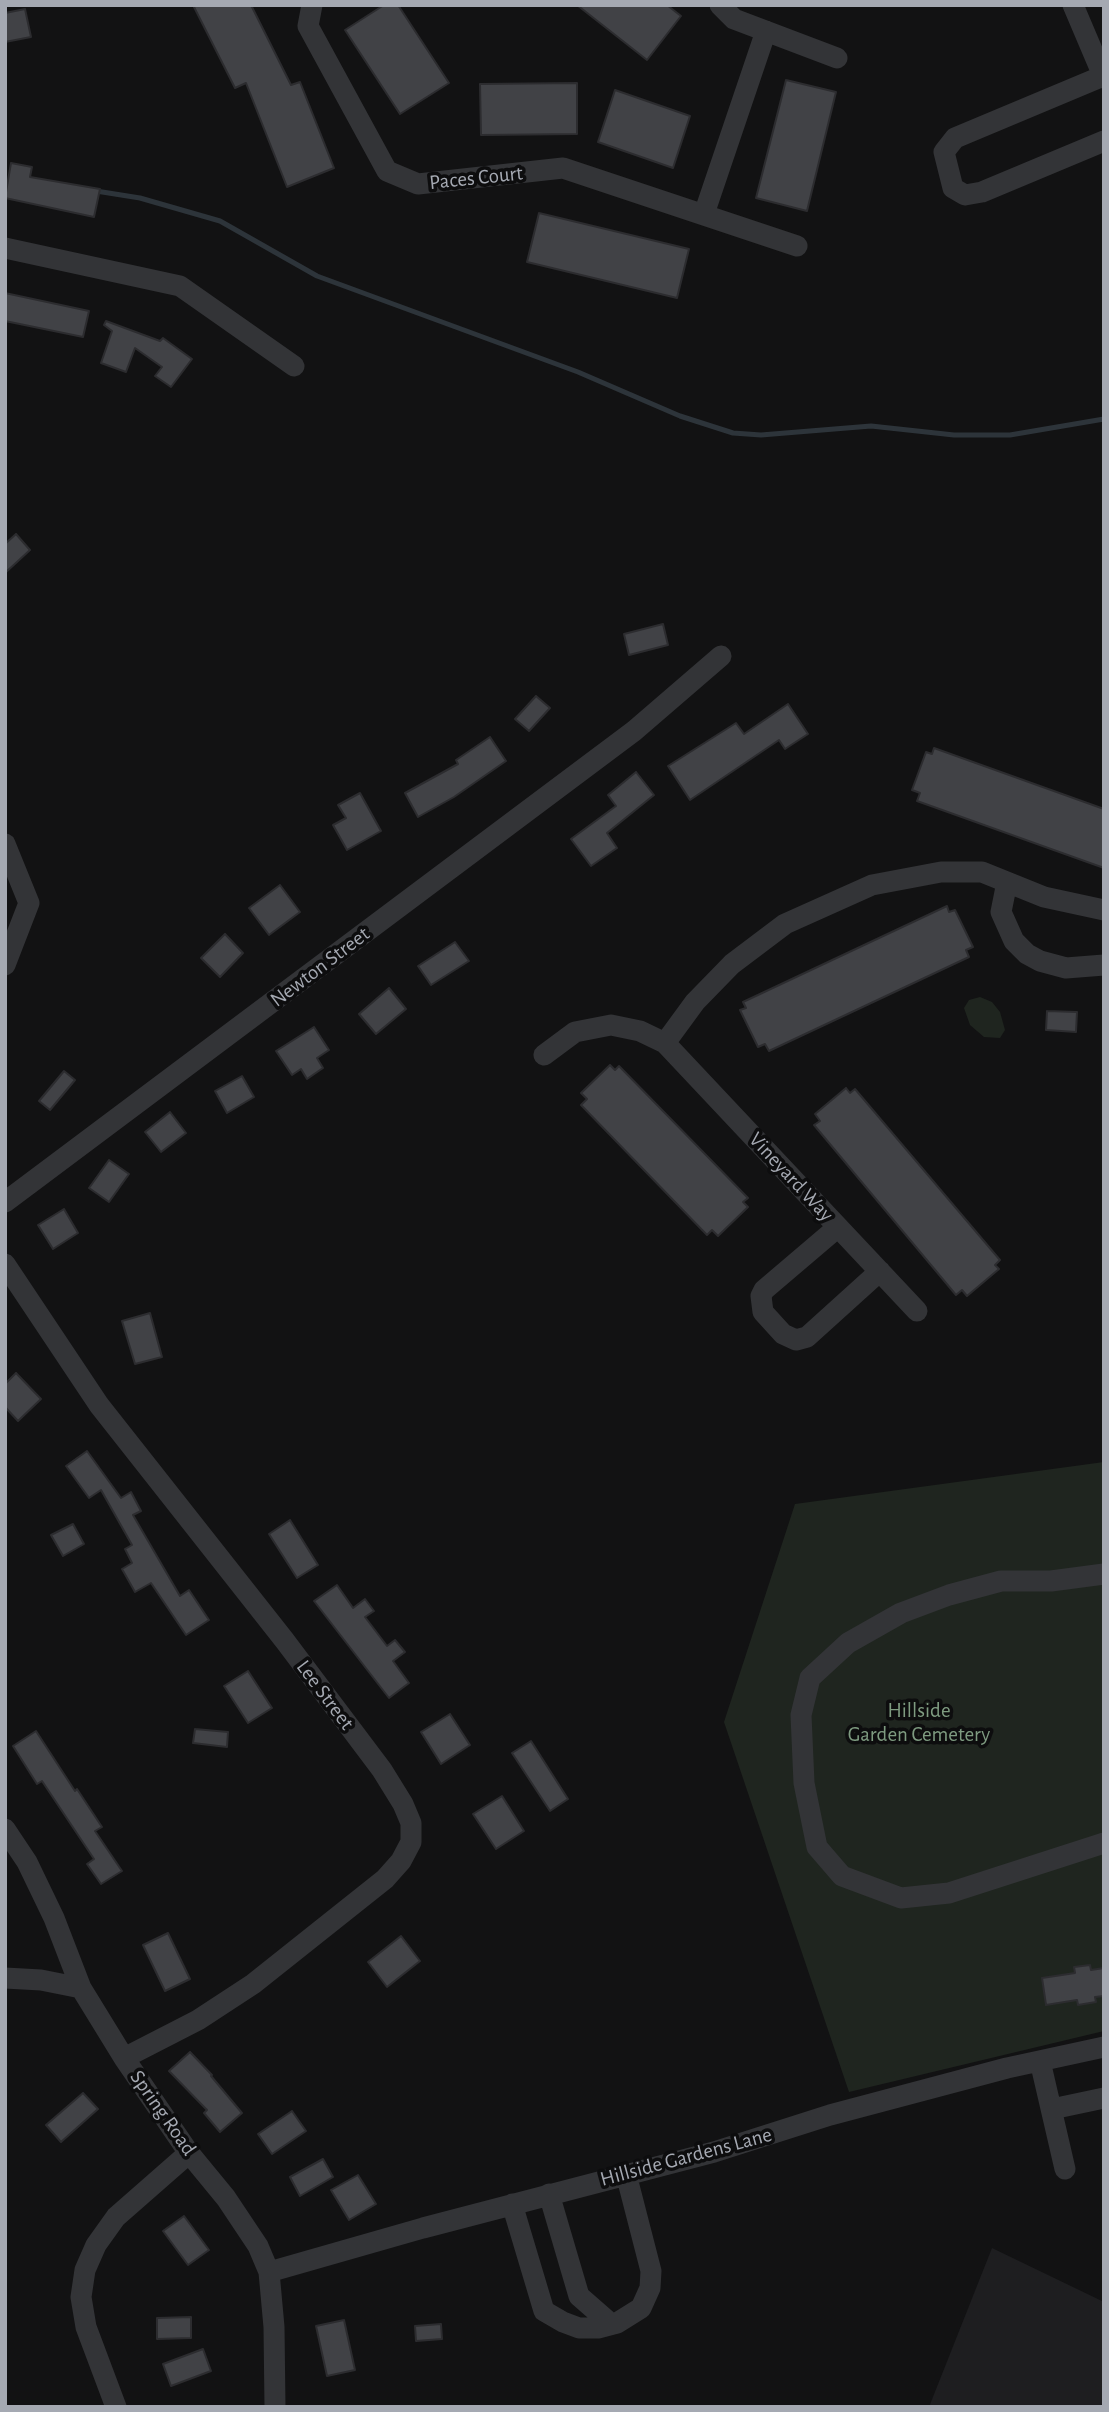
<!DOCTYPE html>
<html>
<head>
<meta charset="utf-8">
<style>
  body { margin:0 }
  #map { position:relative; width:1109px; height:2412px; overflow:hidden; background:#121213; font-family:"Alegreya Sans",sans-serif }
  canvas { display:block }
  .frame { position:absolute; inset:0; border:7px solid #a5a9b2; pointer-events:none }
</style>
</head>
<body>
<div id="map">
<canvas width="1109" height="2412"></canvas>
<div class="frame"></div>
</div>
<script>
const ctx = document.querySelector('canvas').getContext('2d');
ctx.lineJoin = 'round';
function paint(path, color) {
  ctx.fillStyle = color;
  ctx.fill(path, 'evenodd');
}
function poly(rows) {
  const path = new Path2D();
  for (const r of rows) {
    path.moveTo(r[0], r[1]);
    for (let i = 2; i < r.length; i += 2) path.lineTo(r[i], r[i + 1]);
  }
  return path;
}
function trace(path, color, width, dash) {
  ctx.strokeStyle = color;
  ctx.lineWidth = width;
  ctx.lineCap = dash ? 'butt' : 'round';
  ctx.setLineDash(dash || []);
  ctx.stroke(path);
}
function drawText(font, color, halo, rows, align = 'center') {
  ctx.font = font + ' "Alegreya Sans",sans-serif';
  ctx.lineWidth = 7;
  ctx.setLineDash([]);
  ctx.textBaseline = 'middle';
  ctx.strokeStyle = halo;
  ctx.fillStyle = color;
  for (const [text, x, y, turn = 0] of rows) {
    ctx.save();
    ctx.translate(x, y);
    ctx.rotate((+turn || 0) * Math.PI / 180);
    ctx.textAlign = isNaN(turn) ? turn : align;
    if (halo) ctx.strokeText(text, 0, 0);
    ctx.fillText(text, 0, 0);
    ctx.restore();
  }
}
const built = poly([
  [992,2248,1104,2302,1104,2407,929,2407]
]);
const green = poly([
  [980,997,992,1002,1000,1012,1005,1030,1000,1038,984,1037,970,1025,964,1008,969,1000],
  [1104,1462,1104,2031,849,2092,724,1722,795,1504]
]);
const stream = poly([
  [96,191,140,198,220,221,317,276,578,372,680,416,733,433,761,435,871,426,954,435,1010,435,1104,419]
]);
const building = poly([
  [193,5,251,5,291,85,300,82,334,168,287,187,246,83,235,88,193,5],
  [384,5,398,5,449,83,400,114,345,30,384,5],
  [577,5,667,5,681,16,647,60,577,5],
  [25,9,31,37,5,42,5,13,25,9],
  [786,80,836,92,807,211,756,198,786,80],
  [577,83,577,134,481,135,480,84,577,83],
  [615,90,690,116,673,168,598,142,615,90],
  [11,163,32,167,30,177,100,189,94,217,5,198,11,163],
  [539,213,689,249,677,298,527,262,539,213],
  [5,293,89,311,83,337,5,321,5,293],
  [106,321,160,341,163,338,192,359,171,387,155,376,162,367,135,348,126,372,101,363,112,331,104,325,106,321],
  [16,534,30,550,5,573,5,544,16,534],
  [663,624,668,645,629,655,624,634,663,624],
  [536,696,550,708,529,731,515,719,536,696],
  [788,704,808,734,785,749,779,740,690,800,668,766,736,723,744,734,788,704],
  [490,737,506,761,454,797,418,817,405,793,458,764,456,760,490,737],
  [934,748,1104,809,1104,868,917,801,920,793,912,790,926,752,932,754,934,748],
  [636,772,654,795,607,833,617,848,591,866,571,839,616,806,608,795,636,772],
  [360,793,381,831,347,850,333,825,346,818,338,805,360,793],
  [280,885,300,912,269,935,249,908,280,885],
  [947,906,949,912,955,910,973,947,966,950,969,957,769,1051,765,1044,758,1047,740,1010,746,1008,743,1002,947,906],
  [225,934,243,953,220,977,201,958,225,934],
  [455,942,469,961,431,985,418,966,455,942],
  [389,988,406,1009,376,1034,359,1014,389,988],
  [1047,1011,1077,1012,1076,1032,1046,1030,1047,1011],
  [314,1027,329,1050,317,1058,323,1068,307,1079,301,1069,292,1075,276,1051,314,1027],
  [610,1065,615,1070,619,1066,748,1198,743,1202,748,1207,718,1236,712,1230,707,1235,581,1105,587,1099,581,1093,610,1065],
  [64,1071,75,1080,50,1110,39,1101,64,1071],
  [242,1076,254,1097,227,1113,215,1091,242,1076],
  [846,1088,850,1093,855,1089,1000,1260,995,1265,999,1269,967,1296,962,1290,956,1295,814,1125,820,1121,815,1114,846,1088],
  [170,1112,186,1133,161,1152,145,1132,170,1112],
  [109,1160,129,1174,109,1202,89,1188,109,1160],
  [64,1209,78,1233,53,1249,38,1225,64,1209],
  [150,1313,162,1357,135,1364,122,1321,150,1313],
  [16,1373,41,1399,18,1421,5,1407,5,1384,16,1373],
  [87,1451,121,1498,131,1492,141,1511,133,1515,180,1596,189,1590,209,1620,186,1635,151,1583,135,1592,122,1569,132,1563,125,1549,132,1545,101,1490,89,1498,66,1466,87,1451],
  [290,1520,318,1565,297,1578,269,1534,290,1520],
  [73,1524,84,1544,63,1556,51,1535,73,1524],
  [337,1585,353,1608,365,1599,374,1611,365,1617,387,1646,395,1640,405,1652,393,1661,409,1683,389,1698,314,1601,337,1585],
  [248,1671,272,1708,248,1723,224,1686,248,1671],
  [450,1714,470,1745,441,1764,421,1732,450,1714],
  [195,1729,228,1732,227,1747,193,1743,195,1729],
  [36,1731,75,1791,77,1789,102,1827,95,1831,122,1871,101,1884,87,1864,94,1859,42,1781,37,1784,13,1746,36,1731],
  [531,1741,568,1799,550,1811,512,1753,531,1741],
  [502,1796,524,1831,496,1849,473,1814,502,1796],
  [168,1933,190,1979,165,1991,143,1945,168,1933],
  [401,1936,420,1961,387,1987,368,1962,401,1936],
  [1090,1965,1091,1970,1104,1968,1104,1996,1095,1997,1096,2002,1078,2005,1077,2000,1046,2005,1042,1978,1075,1973,1074,1967,1090,1965],
  [190,2052,212,2075,211,2076,242,2113,220,2132,204,2113,207,2110,169,2071,190,2052],
  [83,2093,98,2109,61,2142,46,2125,83,2093],
  [292,2111,306,2131,272,2154,258,2134,292,2111],
  [323,2159,333,2177,300,2196,290,2177,323,2159],
  [358,2175,376,2204,349,2220,331,2190,358,2175],
  [184,2216,209,2250,188,2265,163,2231,184,2216],
  [191,2317,191,2338,157,2339,157,2318,191,2317],
  [344,2320,355,2370,327,2376,316,2326,344,2320],
  [441,2324,442,2339,416,2341,415,2326,441,2324],
  [203,2349,211,2371,171,2386,163,2364,203,2349]
]);
const minor = poly([
  [312,5,308,26,387,171,418,184,563,168,797,246],
  [720,5,734,19,837,58],
  [1073,5,1104,78],
  [1103,76,955,138,944,152,953,188,965,195,982,192,1104,141],
  [704,214,766,31],
  [5,248,180,286,294,366],
  [5,844,29,903,5,965],
  [1007,882,1001,912,1014,941,1027,954,1040,961,1066,968,1104,965],
  [544,1055,575,1032,611,1025,640,1031,665,1043],
  [5,1202,634,731,721,656],
  [838,1227,764,1290,761,1296,763,1312,783,1334,796,1340,807,1337,880,1271],
  [5,1264,99,1405,285,1641,382,1770,403,1804,411,1823,411,1842,401,1861,385,1879,253,1984,198,2020,124,2058],
  [917,1311,665,1043,695,1002,732,964,785,924,872,885,941,872,982,872,1044,897,1104,910],
  [1104,1574,1051,1581,1001,1581,949,1595,901,1613,848,1643,810,1678,801,1715,804,1783,817,1847,842,1876,901,1898,949,1893,1104,1843],
  [5,1829,27,1862,54,1918,81,1988,124,2058,189,2153,226,2198,258,2246,269,2272,274,2327,275,2407],
  [5,1978,41,1980,81,1988],
  [1040,2061,1065,2169],
  [1052,2109,1104,2098],
  [549,2194,579,2296,611,2324],
  [512,2204,544,2311,563,2322,579,2328,598,2328,617,2323,641,2308,650,2288,651,2271,626,2174],
  [269,2272,423,2228,714,2152,830,2115,1007,2068,1104,2047],
  [116,2407,86,2327,81,2297,85,2270,96,2245,116,2217,189,2153]
]);
const streetNames = [
  ["Paces Court",476,178,-6],
  ["Newton Street",320,967,-37],
  ["Vineyard Way",791,1177,47],
  ["Lee Street",325,1695,53],
  ["Spring Road",163,2113,55],
  ["Hillside Gardens Lane",686,2157,-15]
];
const parkNames = [
  ["Hillside",919,1711],
  ["Garden Cemetery",919,1735]
];
paint(built, '#1e1e20');
paint(green, '#1f251f');
trace(stream, '#2d343a', 5);
paint(building, '#414246');
trace(building, '#2c2c2f', 2);
trace(minor, '#333437', 21);
drawText('21px', '#a5a9b2', '#0d0d0e', streetNames);
drawText('21px', '#7e9b80', '#0d0d0e', parkNames);
</script>
</body>
</html>
